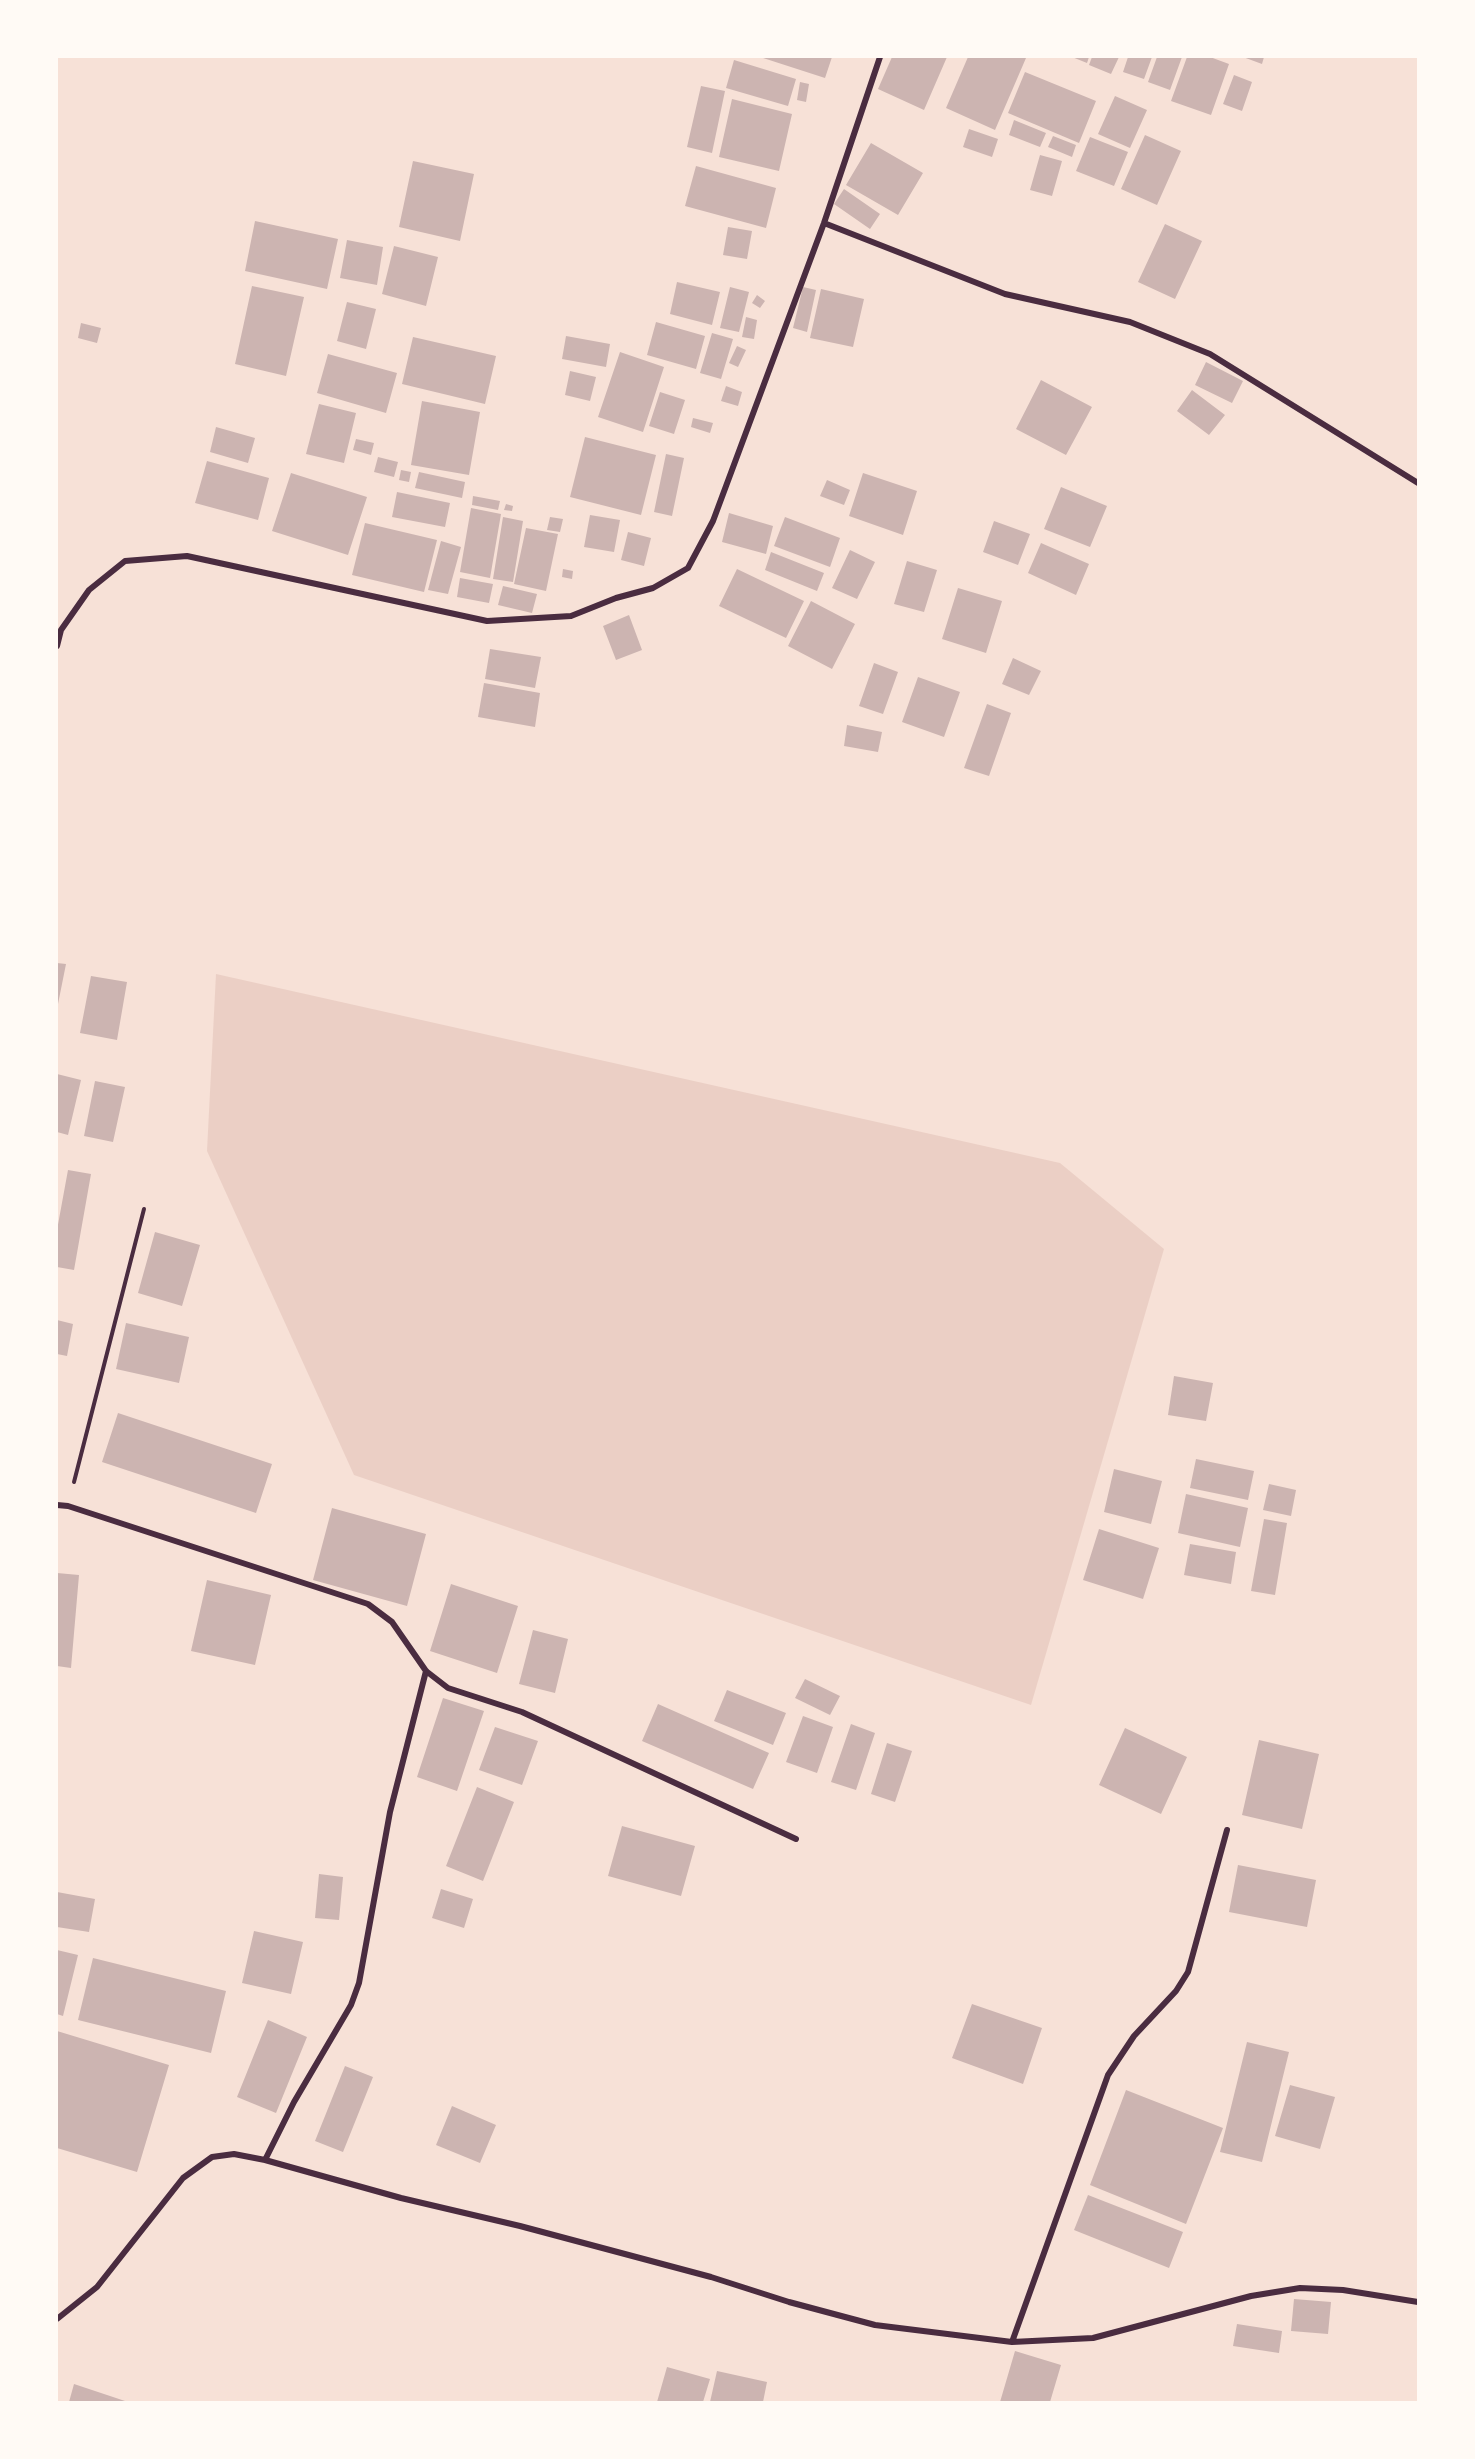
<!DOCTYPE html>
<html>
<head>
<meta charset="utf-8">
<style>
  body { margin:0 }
  #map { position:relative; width:1475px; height:2459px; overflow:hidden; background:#f7e1d7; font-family:Jost,sans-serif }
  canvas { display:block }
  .frame { position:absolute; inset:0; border:58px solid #fffaf5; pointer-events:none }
</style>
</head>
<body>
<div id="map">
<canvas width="1475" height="2459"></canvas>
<div class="frame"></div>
</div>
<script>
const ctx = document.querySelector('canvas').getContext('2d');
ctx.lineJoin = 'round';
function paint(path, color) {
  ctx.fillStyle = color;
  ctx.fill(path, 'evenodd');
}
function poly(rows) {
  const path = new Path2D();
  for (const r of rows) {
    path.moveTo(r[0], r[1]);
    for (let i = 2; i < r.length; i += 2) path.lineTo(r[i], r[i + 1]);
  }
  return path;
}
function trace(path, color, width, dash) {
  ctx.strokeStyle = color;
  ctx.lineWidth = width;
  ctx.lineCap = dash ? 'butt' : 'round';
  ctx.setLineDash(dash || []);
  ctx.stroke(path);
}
const green = poly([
  [216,974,1060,1163,1164,1249,1031,1705,354,1475,207,1151]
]);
const building = poly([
  [760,57,832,57,825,78],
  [892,57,947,57,924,110,878,89],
  [968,57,1026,58,995,130,946,108],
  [1072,57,1089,57,1087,63],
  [1092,57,1119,57,1111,74,1089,65],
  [1128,57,1152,57,1144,79,1123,72],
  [1157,57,1182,57,1170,90,1148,82],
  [1187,57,1210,57,1229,64,1211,115,1171,101],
  [1243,57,1264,57,1262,64],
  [734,60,796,79,788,106,726,88],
  [1025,72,1096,101,1079,143,1008,113],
  [1234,75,1252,82,1242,111,1223,104],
  [800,82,809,84,806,102,797,100],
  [701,86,725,91,712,153,687,147],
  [1115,96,1147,110,1130,148,1098,134],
  [732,99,792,114,779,171,719,157],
  [1014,120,1046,133,1040,147,1009,135],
  [969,129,998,139,992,157,963,147],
  [1145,135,1181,151,1157,205,1121,189],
  [1053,136,1076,145,1072,157,1048,147],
  [1090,137,1128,152,1114,186,1076,171],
  [871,143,923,173,898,215,846,185],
  [1040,155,1062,161,1052,196,1030,190],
  [413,161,474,174,460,241,399,227],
  [696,166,776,188,766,228,685,206],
  [844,189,880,214,870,229,834,204],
  [255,221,338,239,327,289,245,271],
  [1165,224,1202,241,1175,299,1138,282],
  [728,227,752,231,747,259,723,255],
  [347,240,383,247,377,285,340,278],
  [394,246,438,257,426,306,382,294],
  [677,282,720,292,712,325,670,314],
  [252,286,304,297,286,376,235,364],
  [730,287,749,292,739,332,720,328],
  [803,287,816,290,807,332,793,328],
  [821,289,864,299,853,347,810,338],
  [757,295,765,301,760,308,752,303],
  [347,302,376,309,366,349,337,341],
  [746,317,757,320,754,339,742,337],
  [656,322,705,336,696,369,647,355],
  [81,323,101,328,97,343,78,338],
  [712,333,733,339,721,379,700,373],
  [566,336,610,344,606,367,562,359],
  [413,337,496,356,485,404,402,384],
  [737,346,746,350,738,367,729,363],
  [620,352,664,367,643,432,598,417],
  [328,354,397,373,386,413,317,393],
  [1206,362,1243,381,1232,403,1195,385],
  [570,371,596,377,590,401,565,395],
  [1041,380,1092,407,1066,455,1016,429],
  [726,386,742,392,738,406,721,401],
  [1192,390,1225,415,1209,435,1177,411],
  [660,392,685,400,674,434,649,426],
  [422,401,480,412,469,475,411,465],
  [319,404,356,413,344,463,306,454],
  [693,418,713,423,710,433,691,427],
  [216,427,255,438,248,463,210,452],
  [585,437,656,455,641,515,570,497],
  [356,439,374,443,371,455,353,450],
  [666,454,684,458,672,516,654,512],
  [378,457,398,462,394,477,374,472],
  [207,461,269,478,258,520,195,503],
  [401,470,411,472,409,482,399,480],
  [419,472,465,482,462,498,415,488],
  [291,473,367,497,348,555,272,531],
  [863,473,917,491,903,535,849,516],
  [827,480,850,490,844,505,820,496],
  [1061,487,1107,506,1090,547,1044,529],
  [397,492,450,503,445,527,392,517],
  [473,496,500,501,498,510,472,505],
  [506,504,513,506,512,511,504,510],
  [471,508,501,514,490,578,460,572],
  [729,513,773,526,766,554,722,542],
  [590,515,620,520,614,552,584,547],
  [503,517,523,521,513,582,493,579],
  [550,517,563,519,560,532,547,530],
  [785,517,840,538,830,567,774,546],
  [994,521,1030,534,1018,565,983,552],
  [365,523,437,540,424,592,352,575],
  [526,528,558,534,546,591,514,584],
  [628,532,651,538,644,566,621,560],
  [441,541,461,547,448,594,428,590],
  [1041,543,1089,564,1076,595,1028,573],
  [850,550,875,562,857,599,832,588],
  [771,552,824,573,817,591,765,570],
  [907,561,937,570,924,612,894,604],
  [563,569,573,571,572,579,562,577],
  [737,569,804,601,786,638,719,606],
  [460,578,493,584,489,603,457,597],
  [503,586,537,594,532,613,498,605],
  [958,588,1002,601,986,653,942,639],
  [811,601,855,624,832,669,788,646],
  [629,615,642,650,616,660,603,626],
  [490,649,541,657,535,688,485,679],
  [1013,658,1041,671,1029,695,1002,684],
  [874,663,898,672,883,714,859,706],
  [918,677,960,692,944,737,902,722],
  [484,683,540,693,535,727,478,717],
  [987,704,1011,713,989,776,964,768],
  [847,725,882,732,878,752,844,746],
  [57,963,66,964,58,1004,57,1004],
  [91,976,127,982,117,1040,80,1033],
  [57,1074,81,1080,68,1135,57,1132],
  [95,1081,125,1087,113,1142,84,1136],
  [68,1170,91,1174,74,1270,57,1267,57,1230],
  [155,1232,200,1245,182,1306,138,1293],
  [57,1320,73,1324,67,1356,57,1354],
  [126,1323,189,1337,179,1383,116,1369],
  [1174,1376,1213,1383,1206,1421,1168,1415],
  [118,1413,272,1464,256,1513,102,1462],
  [1196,1459,1254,1471,1248,1500,1190,1488],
  [1114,1469,1162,1481,1151,1524,1104,1512],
  [1269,1484,1296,1490,1291,1516,1263,1510],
  [1186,1494,1248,1508,1240,1547,1178,1533],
  [332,1508,426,1534,407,1606,313,1580],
  [1264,1519,1287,1523,1275,1595,1251,1591],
  [1099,1529,1159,1548,1143,1599,1083,1580],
  [1190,1544,1236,1552,1231,1584,1184,1575],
  [57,1573,79,1575,71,1668,57,1666],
  [207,1580,271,1595,255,1665,191,1651],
  [451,1584,518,1606,497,1673,430,1651],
  [533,1630,568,1639,555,1693,519,1684],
  [805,1679,840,1696,830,1715,795,1698],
  [727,1690,786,1713,773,1745,714,1721],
  [443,1698,484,1711,457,1791,417,1777],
  [658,1704,769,1753,753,1789,642,1741],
  [803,1716,833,1727,817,1773,786,1762],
  [851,1724,875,1733,856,1790,831,1782],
  [495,1727,538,1741,522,1785,479,1770],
  [1125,1728,1187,1757,1161,1814,1099,1785],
  [1259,1740,1319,1754,1302,1829,1242,1815],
  [887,1743,912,1751,895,1802,871,1794],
  [477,1787,514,1802,483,1881,446,1866],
  [622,1826,695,1846,681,1896,608,1876],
  [1238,1865,1316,1880,1307,1927,1229,1912],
  [319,1874,343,1877,339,1920,315,1918],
  [441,1889,473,1899,464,1928,432,1918],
  [57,1892,95,1899,89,1932,57,1927],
  [254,1931,303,1942,291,1994,242,1983],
  [57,1950,78,1955,63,2016,57,2014],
  [93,1958,226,1991,211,2053,78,2020],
  [972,2004,1042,2028,1023,2084,952,2058],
  [268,2020,307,2037,276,2113,237,2097],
  [57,2031,169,2065,137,2172,57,2148],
  [1247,2042,1289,2052,1262,2162,1220,2152],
  [345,2066,373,2077,343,2152,315,2141],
  [1290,2085,1335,2097,1320,2149,1275,2136],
  [1126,2090,1223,2128,1186,2224,1090,2185],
  [452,2106,496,2125,480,2163,436,2145],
  [1088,2195,1183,2232,1169,2268,1074,2230],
  [1294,2299,1331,2302,1328,2334,1291,2331],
  [1237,2324,1282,2331,1279,2353,1233,2346],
  [1015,2351,1061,2365,1050,2402,1000,2402],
  [667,2367,710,2379,703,2402,657,2402],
  [717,2371,767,2382,763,2402,710,2402],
  [74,2384,128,2402,69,2402]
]);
const path = poly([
  [74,1482,144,1209]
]);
const minor = poly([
  [824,223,1005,294,1130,322,1210,354,1418,483],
  [57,646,61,630,89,590,125,561,187,556,487,621,571,616,616,598,653,588,688,568,713,521,824,223,880,57],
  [57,1505,68,1506,368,1604,392,1622,426,1671,448,1688,522,1712,796,1839],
  [265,2160,294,2102,351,2005,359,1983,390,1812,426,1671],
  [57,2319,97,2287,183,2178,212,2157,234,2154,265,2160,401,2198,520,2226,711,2277,789,2302,875,2325,1012,2342,1093,2338,1251,2296,1300,2288,1343,2290,1418,2302],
  [1012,2342,1108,2075,1134,2036,1176,1991,1188,1972,1227,1830]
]);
paint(green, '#ebcfc5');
paint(building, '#ccb4b1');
trace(path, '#4a2c40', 4);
trace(minor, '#4a2c40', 6);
</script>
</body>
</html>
